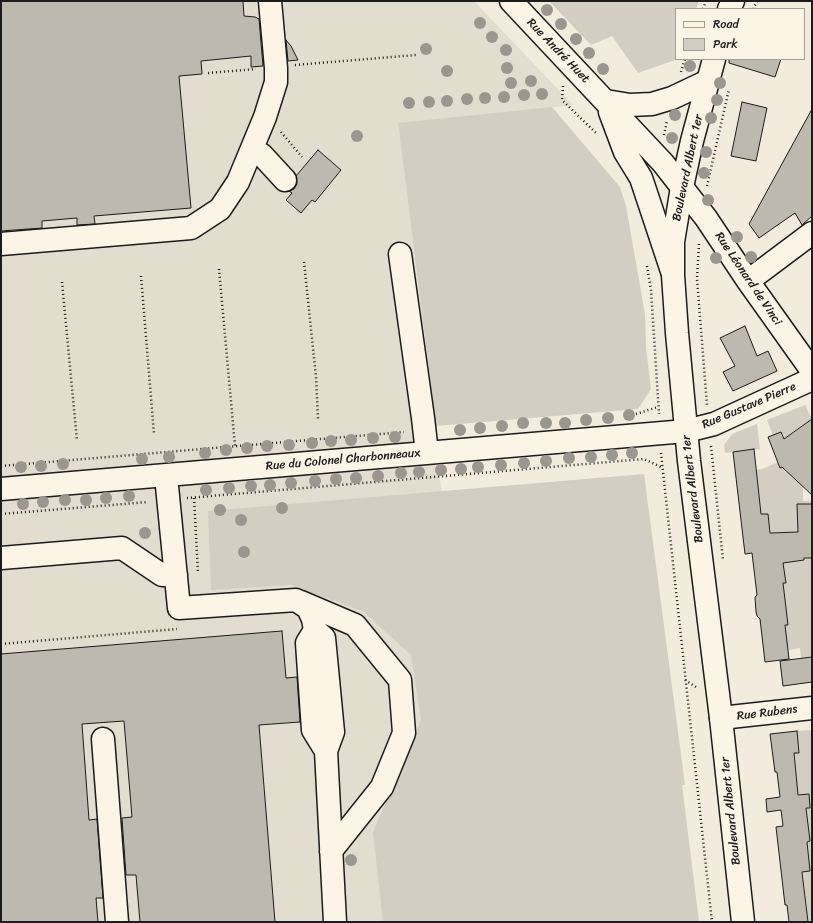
<!DOCTYPE html>
<html>
<head>
<meta charset="utf-8">
<style>
  body { margin:0 }
  #map { position:relative; width:813px; height:923px; overflow:hidden; background:#f3ecdd; font-family:Sriracha,sans-serif }
  canvas { display:block }
  .frame { position:absolute; inset:0; border:2px solid #1c1c1c; pointer-events:none }
  .legend { position:absolute; left:675px; top:8px; width:130px; height:52px; box-sizing:border-box; background:#fcf5e5; border:1px solid #a29e95; margin:0; padding:5px 7px; list-style:none; font-size:12px; color:#1c1c1c }
  .legend li { display:flex; align-items:center; gap:8px; height:20px }
  .legend b { width:20px; border:1px solid #a29e95 }
</style>
</head>
<body>
<div id="map">
<canvas width="813" height="923"></canvas>
<div class="frame"></div>
<ul class="legend">
<li><b style="height:5px;background:#fcf5e5"></b>Road</li>
<li><b style="height:11px;background:#d3cec1"></b>Park</li>
</ul>
</div>
<script>
const ctx = document.querySelector('canvas').getContext('2d');
ctx.lineJoin = 'round';
function paint(path, color) {
  ctx.fillStyle = color;
  ctx.fill(path, 'evenodd');
}
function poly(rows) {
  const path = new Path2D();
  for (const r of rows) {
    path.moveTo(r[0], r[1]);
    for (let i = 2; i < r.length; i += 2) path.lineTo(r[i], r[i + 1]);
  }
  return path;
}
function trace(path, color, width, dash) {
  ctx.strokeStyle = color;
  ctx.lineWidth = width;
  ctx.lineCap = dash ? 'butt' : 'round';
  ctx.setLineDash(dash || []);
  ctx.stroke(path);
}
function drawText(font, color, halo, rows, align = 'center') {
  ctx.font = font + ' Sriracha,sans-serif';
  ctx.lineWidth = 3;
  ctx.setLineDash([]);
  ctx.textBaseline = 'middle';
  ctx.strokeStyle = halo;
  ctx.fillStyle = color;
  for (const [text, x, y, turn = 0] of rows) {
    ctx.save();
    ctx.translate(x, y);
    ctx.rotate((+turn || 0) * Math.PI / 180);
    ctx.textAlign = isNaN(turn) ? turn : align;
    if (halo) ctx.strokeText(text, 0, 0);
    ctx.fillText(text, 0, 0);
    ctx.restore();
  }
}
const built = poly([
  [1,1,474,1,573,105,398,124,436,426,437,452,492,922,1,922]
]);
const green = poly([
  [549,1,699,1,696,9,676,9,676,59,678,59,638,73,612,36,591,45],
  [552,107,620,187,626,206,645,314,646,348,651,389,638,409,436,426,398,123],
  [805,405,812,419,792,433,812,463,797,481,803,487,803,501,812,500,812,552,783,532,763,533,769,522,768,514,761,514,756,470,762,469,783,460,767,420],
  [757,424,760,449,725,453,724,445,732,434],
  [644,474,685,785,682,785,699,922,383,922,373,832,421,720,411,655,364,612,291,585,211,590,208,511],
  [812,558,812,657,801,658,800,648,785,651,782,625,787,625,783,583,786,583,783,563],
  [812,730,812,922,808,922,803,872,810,871,807,842,810,841,807,818,803,808,810,808,809,794,798,795,794,753,799,752,797,731]
]);
const building = poly([
  [1,1,243,1,244,16,255,17,259,19,263,66,251,67,251,56,201,61,202,74,179,76,191,208,94,216,95,224,77,225,77,218,42,221,42,228,1,231,1,1],
  [286,40,291,46,298,60,288,61,286,40],
  [729,59,781,59,775,77,729,63,729,59],
  [742,102,767,108,756,161,731,156,742,102],
  [812,109,812,216,802,225,795,213,759,238,749,224,812,109],
  [318,150,341,170,315,202,312,200,301,213,286,200,292,193,289,191,294,189,297,184,296,176,318,150],
  [745,326,757,356,768,351,777,371,733,391,723,372,735,366,720,338,745,326],
  [812,419,812,495,782,467,780,468,768,437,781,432,784,439,812,419],
  [754,449,761,514,768,514,770,533,798,532,797,504,812,504,812,558,804,558,804,560,783,563,786,583,783,583,788,625,785,625,789,659,765,662,760,619,757,616,756,612,755,597,757,595,752,553,745,554,733,452,754,449],
  [282,631,286,678,297,677,300,722,259,725,275,922,140,922,136,875,126,875,122,818,132,817,124,721,82,724,89,820,97,819,103,898,96,898,98,922,1,922,1,654,282,631],
  [812,657,812,682,783,686,780,661,812,657],
  [797,731,799,753,794,753,798,795,809,794,810,808,806,808,810,841,807,842,810,871,802,872,808,922,789,922,787,905,785,905,776,827,783,826,781,810,767,812,766,799,780,797,777,772,775,772,770,734,797,731]
]);
const path = poly([
  [703,9,706,1],
  [753,9,757,1],
  [295,65,416,55],
  [681,72,685,59],
  [208,73,256,69],
  [563,86,562,100,596,133],
  [281,132,302,157],
  [664,135,667,121],
  [707,186,729,89],
  [699,244,697,279,707,405],
  [304,262,316,377,318,419],
  [647,266,651,290,659,414],
  [219,269,235,446],
  [141,276,154,434],
  [62,282,77,441],
  [636,414,658,407],
  [711,446,723,560],
  [661,453,712,922],
  [1,466,404,432],
  [187,498,644,459,661,467],
  [194,498,198,573],
  [1,514,148,502],
  [1,644,177,629],
  [685,680,696,687]
]);
const minor = poly([
  [511,1,663,163,706,218,748,281,812,371],
  [606,101,630,105,652,104,672,98,708,81],
  [610,112,625,152,641,178,672,271],
  [252,149,262,155,285,180],
  [1,244,191,228,220,209,238,182,265,117,276,82,276,68,270,1],
  [400,254,423,418,427,453],
  [748,281,812,233],
  [166,476,179,608,296,600,308,608,313,619,315,630,324,638,333,732,326,751,335,922],
  [1,489,686,431,714,424,812,379],
  [1,558,122,548,162,575,176,575],
  [301,602,355,625,400,680,404,733,382,787,331,851],
  [315,630,307,643,313,730,326,751],
  [721,718,812,708],
  [103,739,117,922]
]);
const major = poly([
  [729,9,733,1],
  [714,59,692,141,682,187,673,242,673,275,677,333,689,461,721,718,743,922]
]);
const trees = [
  [547,10],
  [480,23],
  [561,24],
  [492,37],
  [576,39],
  [426,49],
  [506,50],
  [589,53],
  [690,66],
  [507,68],
  [603,69],
  [447,71],
  [531,81],
  [511,83],
  [720,83],
  [542,94],
  [524,95],
  [504,97],
  [485,98],
  [467,99],
  [717,100],
  [447,101],
  [429,102],
  [409,103],
  [675,115],
  [711,118],
  [357,136],
  [672,138],
  [706,152],
  [704,173],
  [708,200],
  [737,237],
  [751,257],
  [716,258],
  [629,415],
  [608,418],
  [586,420],
  [523,423],
  [546,423],
  [565,423],
  [502,426],
  [480,428],
  [460,430],
  [395,437],
  [373,438],
  [351,440],
  [331,441],
  [312,443],
  [289,445],
  [267,446],
  [247,448],
  [226,450],
  [205,453],
  [632,453],
  [612,455],
  [169,457],
  [591,457],
  [569,458],
  [142,459],
  [546,461],
  [524,463],
  [63,464],
  [501,465],
  [41,466],
  [21,467],
  [478,467],
  [461,469],
  [441,470],
  [419,472],
  [401,473],
  [378,476],
  [356,478],
  [336,479],
  [315,481],
  [291,483],
  [270,485],
  [251,486],
  [229,488],
  [206,490],
  [129,496],
  [106,498],
  [65,500],
  [86,500],
  [43,502],
  [23,504],
  [282,508],
  [220,510],
  [241,520],
  [145,533],
  [244,552],
  [351,860]
];
const streetNames = [
  ["Rue André Huet",558,51,46],
  ["Boulevard Albert 1er",688,168,-78],
  ["Rue Léonard de Vinci",748,279,56],
  ["Rue Gustave Pierre",749,406,-23],
  ["Rue du Colonel Charbonneaux",343,460,-5],
  ["Boulevard Albert 1er",693,489,-97],
  ["Rue Rubens",767,713,-7],
  ["Boulevard Albert 1er",731,811,-96]
];
paint(built, '#e3ddcf');
paint(green, '#d3cec1');
paint(building, '#beb9ae');
trace(building, '#1c1c1c', 1);
trace(minor, '#1c1c1c', 25);
trace(major, '#1c1c1c', 25);
trace(path, '#1c1c1c', 2.5, [1, 3]);
trace(minor, '#fcf5e5', 22);
trace(major, '#fcf5e5', 22);
ctx.fillStyle = '#9b978e';
for (const [x, y] of trees) {
  ctx.beginPath();
  ctx.arc(x, y, 6, 0, 2 * Math.PI);
  ctx.fill();
}
drawText('12px', '#1c1c1c', '#fcf5e5', streetNames);
</script>
</body>
</html>
